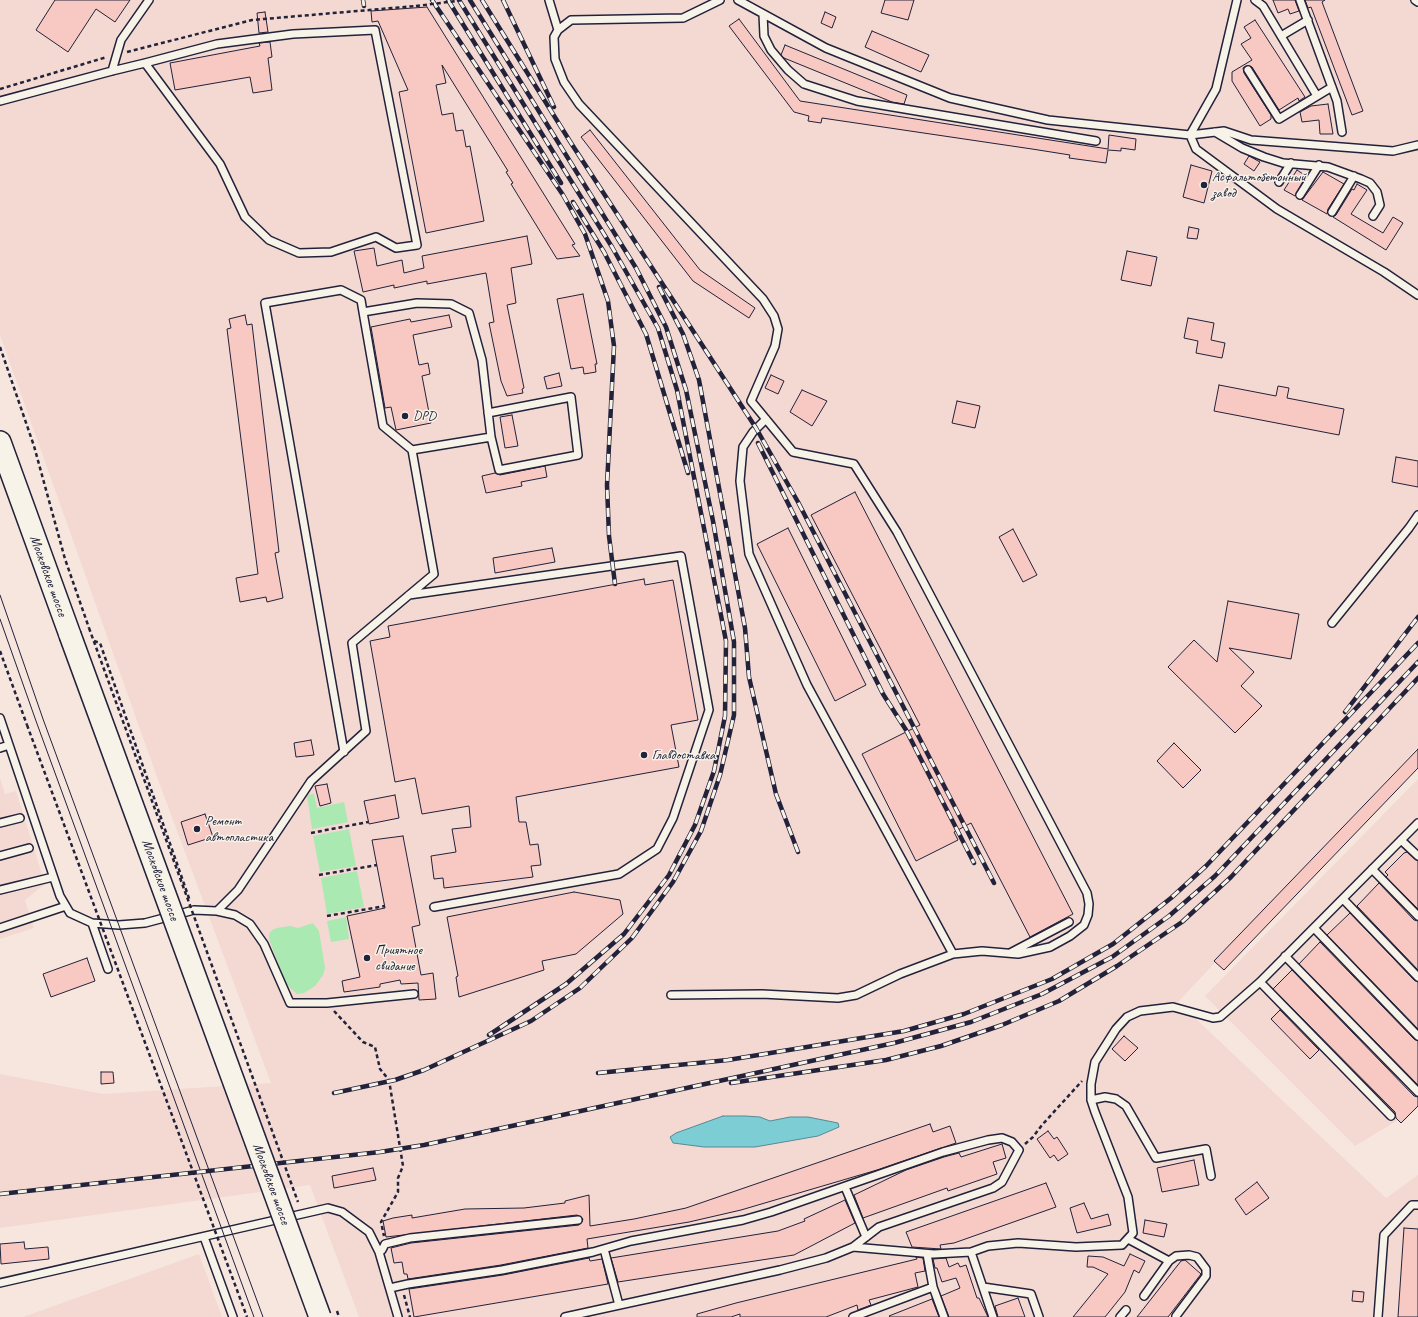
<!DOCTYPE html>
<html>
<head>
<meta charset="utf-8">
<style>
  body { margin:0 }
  canvas { display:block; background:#f7e6dd }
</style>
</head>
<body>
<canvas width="1418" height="1317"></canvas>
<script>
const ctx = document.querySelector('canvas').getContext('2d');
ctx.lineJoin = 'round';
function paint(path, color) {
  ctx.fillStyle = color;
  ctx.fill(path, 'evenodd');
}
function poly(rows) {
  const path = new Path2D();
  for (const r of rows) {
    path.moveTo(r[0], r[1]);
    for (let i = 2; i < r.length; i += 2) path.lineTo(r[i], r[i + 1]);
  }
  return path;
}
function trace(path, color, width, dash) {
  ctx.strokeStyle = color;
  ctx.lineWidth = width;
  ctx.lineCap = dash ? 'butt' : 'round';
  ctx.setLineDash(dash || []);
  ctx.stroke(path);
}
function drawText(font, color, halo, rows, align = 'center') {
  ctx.font = font + ' Caveat,sans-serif';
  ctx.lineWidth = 3;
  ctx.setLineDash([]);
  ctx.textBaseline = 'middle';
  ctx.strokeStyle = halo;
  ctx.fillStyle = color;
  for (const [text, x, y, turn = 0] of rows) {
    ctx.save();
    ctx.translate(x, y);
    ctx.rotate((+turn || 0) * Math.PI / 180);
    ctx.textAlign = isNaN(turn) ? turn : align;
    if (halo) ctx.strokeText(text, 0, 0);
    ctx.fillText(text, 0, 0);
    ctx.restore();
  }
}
const built = poly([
  [0,0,1418,0,1418,747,1178,1002,1386,1198,1418,1175,1418,1317,359,1317,310,1185,0,1228,0,1074,103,1094,271,1083,157,777,0,335],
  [0,778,5,794,16,791,45,884,25,900,34,928,0,939],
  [1418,779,1418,1108,1355,1146,1205,996],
  [199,1254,222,1317,23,1317]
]);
const green = poly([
  [314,794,317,808,344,802,348,822,312,829,307,795],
  [349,829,356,866,320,872,313,836],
  [357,871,364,907,327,914,321,878],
  [346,917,349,939,331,942,327,921],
  [313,923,319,931,325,968,323,975,315,986,304,993,297,994,286,984,269,939,269,934,272,930,277,928,290,926,298,928]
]);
const water = poly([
  [723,1116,745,1116,760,1117,770,1121,790,1117,808,1117,838,1123,839,1127,818,1136,755,1147,704,1147,673,1143,670,1137,676,1133,723,1116]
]);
const building = poly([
  [55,0,130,0,115,22,96,9,68,52,36,30,55,0],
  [885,0,914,0,908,20,881,13,885,0],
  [1273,0,1295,0,1299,11,1290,14,1288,9,1278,13,1273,0],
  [1305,0,1325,0,1322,2,1363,111,1352,115,1311,7,1308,8,1305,0],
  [427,7,575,244,572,245,580,256,557,259,511,184,513,183,506,172,508,171,442,65,446,83,436,85,442,115,453,113,456,131,463,130,466,147,470,146,484,221,426,233,399,92,408,90,378,21,372,22,371,11,427,7],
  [265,12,268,32,259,33,257,13,265,12],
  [825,12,836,17,832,28,821,23,825,12],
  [739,19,800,101,1108,149,1109,135,1136,139,1135,150,1121,148,1121,151,1108,150,1106,163,1069,158,1070,155,1032,149,822,118,821,123,808,121,809,116,794,112,729,26,739,19],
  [1255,20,1305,97,1299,101,1298,98,1279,110,1252,67,1246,66,1243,68,1244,73,1271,115,1271,119,1260,126,1232,81,1232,72,1252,60,1241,44,1251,38,1244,27,1255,20],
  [872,31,929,55,921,72,865,47,872,31],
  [270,42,272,57,268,58,272,90,253,93,250,77,175,90,170,63,260,46,259,43,270,42],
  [785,45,907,95,904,104,892,102,784,58,781,55,785,45],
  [1328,104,1333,134,1320,134,1319,120,1302,122,1300,112,1311,106,1328,104],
  [590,130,700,270,755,308,749,318,693,281,581,137,590,130],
  [1249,156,1260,162,1254,171,1244,164,1249,156],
  [1191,165,1212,171,1204,203,1183,197,1191,165],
  [1297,170,1306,176,1295,196,1284,190,1297,170],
  [1323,172,1344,184,1328,209,1327,214,1302,200,1323,172],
  [1357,184,1367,190,1351,214,1383,233,1393,217,1403,223,1386,250,1333,217,1336,215,1352,189,1354,190,1357,184],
  [1189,227,1199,229,1197,239,1187,238,1189,227],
  [527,236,532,264,511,268,516,303,507,305,524,388,522,389,523,393,507,396,501,381,489,323,494,322,486,273,427,284,427,281,394,288,394,285,363,292,354,251,374,248,377,266,402,260,404,273,424,268,422,256,527,236],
  [1127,251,1157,257,1151,286,1121,280,1127,251],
  [583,294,597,364,595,364,596,372,584,374,583,367,571,369,557,299,583,294],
  [245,315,247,325,252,324,279,552,275,553,283,598,267,602,266,597,240,602,236,578,258,574,227,329,231,328,229,319,245,315],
  [449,315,452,327,413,335,419,365,428,363,430,374,422,376,431,423,396,430,391,407,385,408,371,327,410,319,411,322,449,315],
  [1188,318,1214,323,1211,340,1225,343,1222,358,1196,353,1198,341,1184,338,1188,318],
  [559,373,562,386,547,389,544,377,559,373],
  [771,375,784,381,778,394,765,388,771,375],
  [1219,385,1276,396,1278,386,1289,388,1287,398,1344,409,1339,435,1214,411,1219,385],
  [802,390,827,401,812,426,790,412,802,390],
  [957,401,980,406,975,428,952,423,957,401],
  [512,415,518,446,505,448,500,417,512,415],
  [1396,457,1418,461,1418,487,1392,482,1396,457],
  [545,466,547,477,521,482,522,486,486,493,482,476,495,473,500,475,545,466],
  [855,492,1073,914,1030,937,971,823,954,832,958,840,916,861,862,754,920,725,811,515,855,492],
  [788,528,866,685,835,701,757,544,788,528],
  [1013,529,1037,575,1023,582,999,537,1013,529],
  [552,548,555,562,495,573,493,558,552,548],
  [644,579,645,585,673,580,698,720,671,725,679,767,516,797,519,822,526,822,530,845,538,844,541,865,531,866,533,877,444,888,443,878,434,879,431,856,456,852,452,829,471,827,469,806,422,814,415,778,395,782,370,641,390,637,388,626,644,579],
  [1228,601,1299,614,1291,659,1229,648,1254,672,1241,686,1262,706,1235,733,1168,667,1194,640,1217,662,1228,601],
  [311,740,314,755,296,757,294,743,311,740],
  [1174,743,1201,770,1183,788,1157,761,1174,743],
  [1418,749,1418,768,1224,970,1214,961,1418,749],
  [327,784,331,803,320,806,315,786,327,784],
  [395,795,399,818,369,824,364,801,395,795],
  [205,814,213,837,188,845,181,822,205,814],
  [403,836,420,925,412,927,421,975,433,973,436,999,419,1000,418,983,401,984,400,980,380,984,380,987,344,992,342,981,360,977,347,916,385,908,372,840,403,836],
  [1407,852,1418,861,1418,909,1386,877,1388,875,1385,872,1404,853,1407,852],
  [1379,883,1414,920,1418,921,1418,970,1357,906,1379,883],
  [574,892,620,900,623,914,576,954,542,961,544,970,459,997,456,977,458,976,447,917,574,892],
  [1350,913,1414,980,1418,982,1418,1029,1327,935,1350,913],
  [1320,942,1414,1039,1418,1041,1418,1085,1299,964,1320,942],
  [87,958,95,981,51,997,43,974,87,958],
  [1292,970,1414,1096,1418,1097,1418,1106,1401,1123,1396,1118,1395,1112,1273,989,1292,970],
  [1280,1010,1319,1050,1310,1059,1271,1019,1280,1010],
  [1124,1036,1138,1048,1125,1061,1112,1049,1124,1036],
  [101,1072,113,1072,114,1083,101,1084,101,1072],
  [930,1124,933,1132,950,1126,956,1143,877,1170,741,1210,689,1222,587,1239,588,1248,501,1265,408,1279,407,1274,404,1274,402,1262,394,1263,391,1248,411,1243,579,1225,582,1222,583,1219,577,1215,386,1237,383,1221,393,1218,412,1215,412,1218,465,1209,524,1208,565,1203,565,1201,589,1195,590,1226,634,1219,686,1208,930,1124],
  [1048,1131,1054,1139,1057,1137,1068,1154,1058,1161,1054,1155,1050,1158,1037,1139,1048,1131],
  [1002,1144,1006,1158,993,1162,997,1174,948,1191,947,1188,863,1218,854,1195,906,1170,944,1157,959,1153,961,1157,1002,1144],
  [1194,1160,1199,1185,1162,1192,1157,1168,1194,1160],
  [373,1168,376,1180,334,1188,332,1176,373,1168],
  [1257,1182,1269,1198,1246,1215,1235,1199,1257,1182],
  [1046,1183,1056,1207,954,1243,940,1245,941,1249,912,1247,906,1232,1046,1183],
  [845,1200,855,1223,794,1255,618,1282,611,1258,778,1231,805,1221,804,1219,845,1200],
  [1084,1203,1091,1219,1108,1214,1111,1225,1077,1233,1070,1208,1084,1203],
  [1145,1220,1167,1224,1164,1237,1143,1233,1145,1220],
  [1404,1228,1418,1229,1418,1317,1398,1317,1404,1228],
  [24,1242,25,1249,48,1247,49,1259,1,1264,0,1244,24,1242],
  [1130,1254,1145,1261,1139,1273,1134,1270,1125,1292,1105,1317,1073,1317,1108,1274,1093,1267,1087,1267,1088,1256,1103,1257,1124,1266,1130,1254],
  [916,1257,923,1258,925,1271,915,1273,918,1287,869,1300,871,1305,858,1310,857,1305,826,1317,740,1317,740,1314,731,1317,697,1317,697,1314,736,1303,917,1259,916,1257],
  [589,1258,590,1261,602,1259,608,1284,414,1317,409,1289,503,1275,589,1258],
  [946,1258,949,1267,958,1263,960,1267,966,1265,977,1298,979,1298,988,1317,949,1317,941,1296,960,1288,956,1278,942,1282,937,1268,935,1268,933,1259,946,1258],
  [1185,1260,1201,1274,1168,1317,1137,1317,1181,1261,1185,1260],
  [1353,1291,1364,1292,1363,1302,1352,1301,1353,1291],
  [1018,1298,1025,1317,998,1317,995,1306,1018,1298],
  [932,1299,939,1317,890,1317,889,1316,932,1299]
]);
const path = poly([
  [127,52,252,20,416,6],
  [0,89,107,57],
  [0,347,34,446,65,559,89,628],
  [94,641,100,643,190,901],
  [0,651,27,725],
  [311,833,368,822],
  [319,875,377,865],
  [327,916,385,906],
  [334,1011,363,1042,375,1047,380,1069,389,1080,403,1166,398,1178,398,1192,381,1222,384,1236],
  [1025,1144,1033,1137,1042,1125,1082,1081],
  [404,1295,410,1317]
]);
const lane = poly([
  [549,0,558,30],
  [738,0,826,48,950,98,1048,120,1190,135,1216,89,1237,0],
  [1255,0,1263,6,1317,96],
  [1300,0,1337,101,1342,132],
  [1415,0,1418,2],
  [763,14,764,36,771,50,788,70,804,84,857,101,1096,141],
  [1281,36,1308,20],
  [1248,70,1279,119,1332,87],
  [112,71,121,40,149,0],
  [0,101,112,71,145,63,217,44,293,34,375,30,417,245,396,248,376,237,331,252,299,253,269,240,245,217,220,164,145,63],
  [1215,132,1242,148,1264,157,1283,163,1328,167,1361,179,1370,183,1377,192,1380,205,1373,216],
  [1418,145,1393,151,1251,140,1224,131,1190,135,1196,149,1277,209,1384,272,1418,295],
  [1279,182,1291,163],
  [1300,195,1319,165],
  [1332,212,1354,176],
  [488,413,571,397,578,455,499,470,491,437],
  [766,419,753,432,743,447,740,481,749,554,807,685,953,954],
  [409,595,681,556,709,710,673,818,657,849,619,874,434,907],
  [1332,623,1409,528,1418,515],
  [0,718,60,896,70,913,92,923,119,925,145,923,194,910,217,911,238,890,311,781,366,731,352,643,434,574,412,450,383,426,363,312,417,303,451,304,469,313,482,360,491,437,412,450],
  [0,748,9,745],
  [344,752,265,303,341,290,361,300,363,312],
  [0,823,20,818],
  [1401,840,1418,856],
  [0,856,29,848],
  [1372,869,1418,916],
  [0,890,53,877],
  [1343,899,1418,977],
  [217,911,235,915,250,924,264,944,290,1003,327,1003,414,994],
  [92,923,108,969],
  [0,928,66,906],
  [1314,928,1418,1036],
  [1010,953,1069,922],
  [1285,956,1418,1092],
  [1260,982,1391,1116],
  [671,995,762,994,838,998,856,995,900,974,953,954,982,951,1018,954,1050,947,1070,936,1084,925,1088,915,1089,904,1087,893,897,532,854,464,793,452,751,401,775,346,778,329,774,316,763,299,579,104,564,82,555,59,554,37,558,30,571,20,683,18,720,0],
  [1091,1100,1105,1097,1116,1099,1126,1106,1156,1158,1206,1149,1211,1176],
  [845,1187,866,1237],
  [204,1237,233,1317],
  [1128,1239,1169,1261,1176,1256,1189,1255,1197,1257,1206,1269,1206,1276,1176,1316],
  [604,1249,619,1305],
  [379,1252,382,1250,385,1244,410,1238,578,1220],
  [971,1252,993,1317],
  [927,1254,933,1287,944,1317],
  [0,1283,328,1208,342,1212,369,1232,379,1252,398,1317],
  [983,1287,1031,1294,1039,1317],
  [390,1288,408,1284,502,1270,593,1252,631,1241,743,1220,771,1212,943,1152,988,1140,1002,1138,1012,1142,1019,1150,1002,1182,993,1188,879,1227,853,1247],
  [1144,1296,1169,1261],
  [565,1317,780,1270,826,1258,853,1247,934,1254,971,1252,988,1246,1018,1243,1076,1247,1122,1245,1133,1233,1128,1197,1095,1112,1091,1100,1091,1084,1095,1062,1116,1029,1127,1017,1140,1011,1173,1007,1213,1018,1220,1017,1260,982,1418,823],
  [853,1317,933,1287],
  [1120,1317,1126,1310],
  [1378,1317,1384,1235,1412,1205,1418,1205]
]);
const primary = poly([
  [0,442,70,635]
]);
const tram = poly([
  [0,595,43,719,263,1317],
  [0,619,36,721,254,1317]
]);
const rail = poly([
  [363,0,364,6],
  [432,0,563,195,585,234,608,301,614,346,607,485,609,536,615,584],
  [448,0,561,183],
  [459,0,612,247,658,328,677,390,726,641,725,716,714,771,695,825,669,875,624,934,566,984,489,1035],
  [482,0,571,143,756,428,798,502,994,883],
  [503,0,554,107],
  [573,202,604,252,646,334,688,473],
  [659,287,683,334,699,380,745,628,749,677,776,794,798,852],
  [758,443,883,694,906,730,974,863],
  [1345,712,1418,617],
  [598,1073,728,1060,904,1031,964,1014,1052,979,1113,944,1171,898,1206,866,1418,643],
  [731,1083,886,1060,941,1046,1002,1025,1059,1001,1117,966,1182,922,1231,877,1418,678],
  [334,1093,395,1080,424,1070,531,1021,580,988,632,938,673,882,701,831,720,775,734,715,734,642,713,521,686,390,666,327,636,268,470,0],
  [0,1194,380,1152,424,1145,894,1043,971,1022,1042,994,1112,957,1169,916,1215,876,1418,662]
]);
const pathBridge = poly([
  [416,6,464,0],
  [89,628,298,1202],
  [27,725,247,1317],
  [337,1311,339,1317]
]);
const primaryBridge = poly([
  [70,635,320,1317]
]);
const markers = [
  [1204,185,4,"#22223b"],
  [405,416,4,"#22223b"],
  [644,755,4,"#22223b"],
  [197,829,4,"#22223b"],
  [367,958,4,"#22223b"]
];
const poiNames = [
  ["Асфальтобетонный",1212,177],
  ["завод",1212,193],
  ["DPD",413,416],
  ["Главдоставка",652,755],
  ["Ремонт",205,821],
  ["автопластика",205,837],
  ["Приятное",375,950],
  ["свидание",375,966]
];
const streetNames = [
  ["Московское шоссе",48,576,70],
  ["Московское шоссе",160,880,70],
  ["Московское шоссе",271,1184,70]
];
paint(built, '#f3d9d2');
paint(green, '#aae9b1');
paint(water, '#7cced4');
trace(water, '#588997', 1);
paint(building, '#f8c8c2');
trace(building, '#22223b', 1);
trace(lane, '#22223b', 10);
trace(primary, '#22223b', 24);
trace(path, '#22223b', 2.5, [4, 3]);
trace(lane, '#f7f3e8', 7);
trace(primary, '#f7f3e8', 21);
trace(tram, '#22223b', 1);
trace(rail, '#22223b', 4.5);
trace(rail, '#f7f3e8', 3, [9]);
trace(primaryBridge, '#22223b', 24, []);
trace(pathBridge, '#22223b', 2.5, [4, 3]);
trace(primaryBridge, '#f7f3e8', 21);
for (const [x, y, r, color] of markers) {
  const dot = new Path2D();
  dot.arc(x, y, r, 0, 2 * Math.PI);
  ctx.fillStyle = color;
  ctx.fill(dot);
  trace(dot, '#f7f3e8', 1.5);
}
drawText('14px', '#22223b', '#f7f3e8', poiNames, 'left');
drawText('14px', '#22223b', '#f7f3e8', streetNames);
</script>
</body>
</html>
